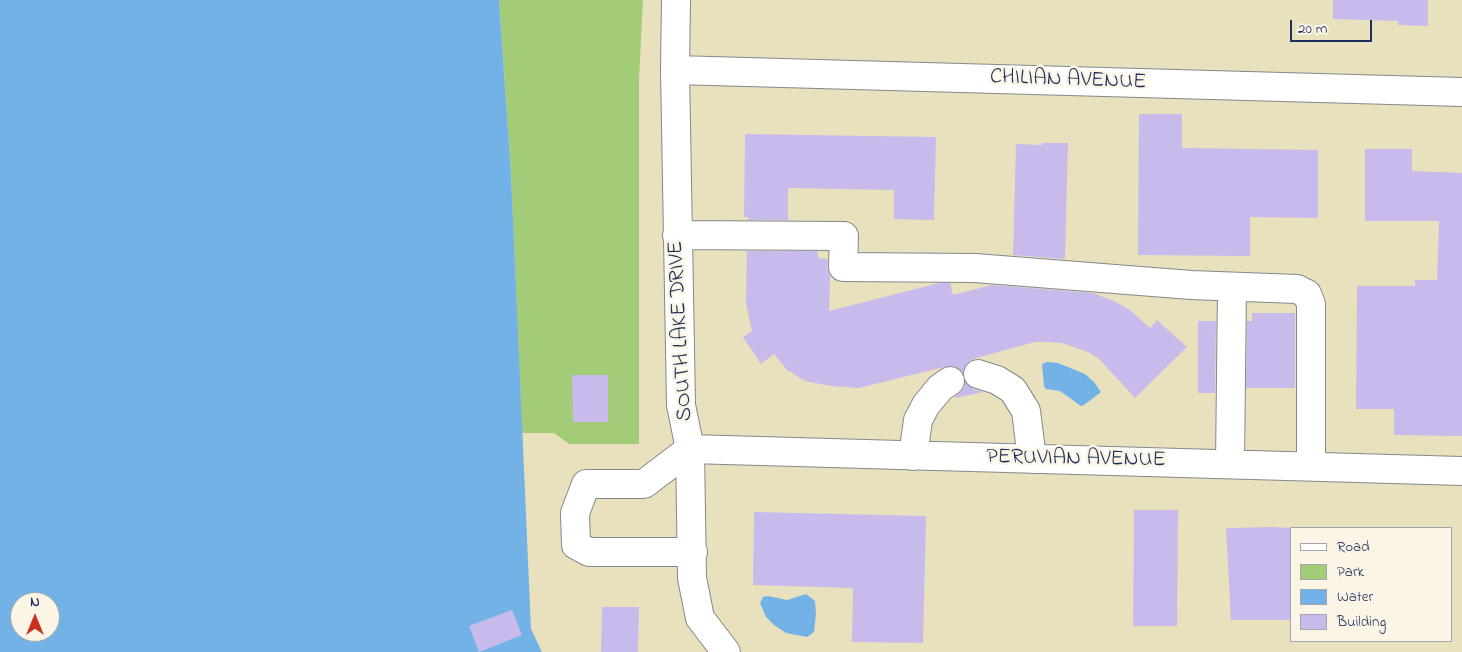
<!DOCTYPE html>
<html>
<head>
<meta charset="utf-8">
<style>
  body { margin:0 }
  #map { position:relative; width:1462px; height:652px; overflow:hidden; background:#e9e1bd; font-family:"Indie Flower",sans-serif }
  canvas { display:block }
  .legend { position:absolute; left:1290px; top:527px; width:162px; height:115px; box-sizing:border-box; background:#fcf5e5; border:1px solid #a2a6af; margin:0; padding:6px 9px; list-style:none; font-size:15px; color:#1b2f5e }
  .legend li { display:flex; align-items:center; gap:10px; height:25px }
  .legend b { width:25px; border:1px solid #a2a6af }
  .north { position:absolute; left:10px; top:592px; width:50px; height:50px; box-sizing:border-box; background:#fcf5e5; border:1px solid #a2a6af; border-radius:50%; rotate:0deg; font-size:14px; font-weight:700; line-height:20px; text-align:center; color:#1b2f5e }
  .north::after { content:''; display:block; margin:auto; width:18px; height:22px; background:#c8321e; clip-path:polygon(50% 0,100% 100%,50% 72%,0 100%) }
  .scale { position:absolute; left:1290px; top:20px; width:82px; height:22px; box-sizing:border-box; border:2px solid #1b2f5e; border-top:0; padding-left:6px; font-size:15px; line-height:18px; white-space:nowrap; color:#1b2f5e; -webkit-text-stroke:4px #fcf5e5; paint-order:stroke }
</style>
</head>
<body>
<div id="map">
<canvas width="1462" height="652"></canvas>
<ul class="legend">
<li><b style="height:6px;background:#fff"></b>Road</li>
<li><b style="height:14px;background:#a3cc78"></b>Park</li>
<li><b style="height:14px;background:#73b2e6"></b>Water</li>
<li><b style="height:14px;background:#c8bbec"></b>Building</li>
</ul>
<div class="north">N</div>
<div class="scale">20 m</div>
</div>
<script>
const ctx = document.querySelector('canvas').getContext('2d');
ctx.lineJoin = 'round';
function paint(path, color) {
  ctx.fillStyle = color;
  ctx.fill(path, 'evenodd');
}
function poly(rows) {
  const path = new Path2D();
  for (const r of rows) {
    path.moveTo(r[0], r[1]);
    for (let i = 2; i < r.length; i += 2) path.lineTo(r[i], r[i + 1]);
  }
  return path;
}
function trace(path, color, width, dash) {
  ctx.strokeStyle = color;
  ctx.lineWidth = width;
  ctx.lineCap = dash ? 'butt' : 'round';
  ctx.setLineDash(dash || []);
  ctx.stroke(path);
}
function drawText(font, color, halo, rows, align = 'center') {
  ctx.font = font + ' "Indie Flower",sans-serif';
  ctx.lineWidth = 5;
  ctx.setLineDash([]);
  ctx.textBaseline = 'middle';
  ctx.strokeStyle = halo;
  ctx.fillStyle = color;
  for (const [text, x, y, turn = 0] of rows) {
    ctx.save();
    ctx.translate(x, y);
    ctx.rotate((+turn || 0) * Math.PI / 180);
    ctx.textAlign = isNaN(turn) ? turn : align;
    if (halo) ctx.strokeText(text, 0, 0);
    ctx.fillText(text, 0, 0);
    ctx.restore();
  }
}
const green = poly([
  [499,0,643,0,639,81,639,444,569,444,554,433,522,433,511,173]
]);
const water = poly([
  [0,0,499,0,511,173,531,629,542,652,0,652],
  [20,602,50,602,50,632,20,632],
  [1047,362,1058,363,1085,374,1094,382,1101,392,1084,405,1081,406,1060,391,1046,389,1044,386,1042,364],
  [806,594,815,601,816,614,814,632,807,637,786,633,774,625,766,617,760,603,763,597,768,596,787,600]
]);
const building = poly([
  [1333,0,1428,0,1428,26,1398,25,1398,21,1333,19],
  [1139,114,1182,114,1182,148,1318,150,1318,218,1250,217,1250,256,1138,255],
  [745,134,936,137,934,220,894,219,894,190,788,188,788,220,748,220,749,217,744,217],
  [1042,143,1068,143,1065,259,1013,255,1016,144,1042,145],
  [1365,149,1412,149,1412,171,1462,173,1462,436,1394,435,1394,409,1356,409,1357,286,1415,286,1415,280,1437,280,1439,221,1365,221],
  [747,251,818,251,818,258,828,259,827,267,830,275,829,311,939,283,950,283,953,295,992,285,1093,293,1116,302,1131,311,1150,328,1157,320,1187,347,1135,398,1099,359,1088,352,1062,343,1049,342,1035,342,973,359,967,363,963,372,956,367,948,366,859,388,831,386,805,381,787,370,774,354,761,364,743,337,752,331,746,303],
  [1252,313,1295,313,1295,388,1246,388,1247,321,1252,321],
  [1198,321,1216,321,1215,393,1198,393],
  [572,375,608,375,608,422,573,422],
  [965,382,973,389,983,392,956,398,955,397,964,388],
  [1134,510,1178,510,1177,626,1133,626],
  [754,512,926,516,923,643,852,642,853,588,753,585],
  [1272,527,1291,528,1291,620,1231,620,1226,528],
  [602,607,639,607,638,652,601,652],
  [512,610,522,635,479,652,469,626]
]);
const minor = poly([
  [676,0,675,70,681,405,690,449,692,578,700,618,726,652],
  [675,70,1462,92],
  [677,235,844,236,843,267,975,268,1191,285,1297,289,1307,294,1311,304,1311,466],
  [978,374,997,380,1013,390,1026,411,1032,459],
  [690,449,1462,471],
  [690,449,644,484,586,484,575,513,576,545,589,552,693,552],
  [913,456,918,420,926,405,940,388,950,381],
  [1230,464,1232,287]
]);
const streetNames = [
  ["CHILIAN AVENUE",1068,81,2],
  ["SOUTH LAKE DRIVE",682,331,-93],
  ["PERUVIAN AVENUE",1076,460,1]
];
paint(green, '#a3cc78');
paint(water, '#73b2e6');
paint(building, '#c8bbec');
trace(minor, '#82888e', 30);
trace(minor, '#fff', 28);
drawText('22px', '#1b2f5e', '#fcf5e5', streetNames);
</script>
</body>
</html>
